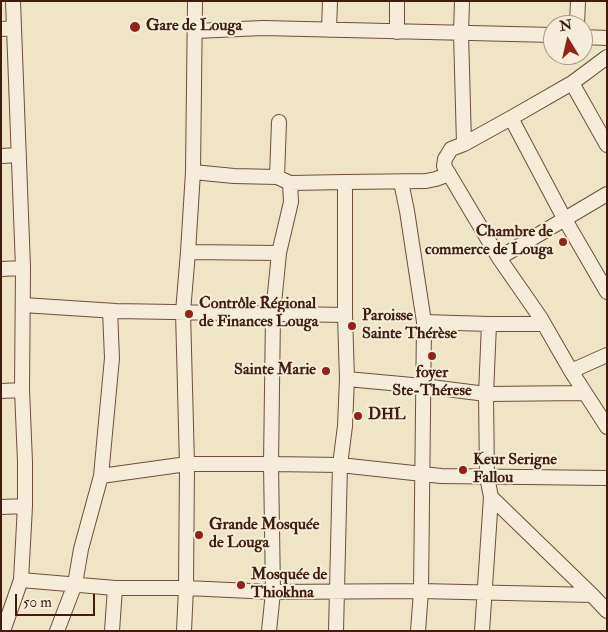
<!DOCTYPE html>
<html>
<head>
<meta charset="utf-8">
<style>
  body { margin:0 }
  #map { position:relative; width:608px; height:632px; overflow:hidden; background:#efe4c4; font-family:"IM FELL Double Pica",serif }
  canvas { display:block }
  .frame { position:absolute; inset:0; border:2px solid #401d0e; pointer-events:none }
  .north { position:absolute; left:543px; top:15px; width:50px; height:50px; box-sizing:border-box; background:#f5edd9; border:1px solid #ad9a88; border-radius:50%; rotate:351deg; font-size:14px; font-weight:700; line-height:20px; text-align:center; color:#401d0e }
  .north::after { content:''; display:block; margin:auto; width:18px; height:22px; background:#8f2418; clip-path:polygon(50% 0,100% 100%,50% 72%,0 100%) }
  .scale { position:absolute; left:15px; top:594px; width:80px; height:22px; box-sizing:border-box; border:2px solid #401d0e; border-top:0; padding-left:6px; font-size:15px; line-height:18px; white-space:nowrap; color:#401d0e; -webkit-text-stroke:4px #f5edd9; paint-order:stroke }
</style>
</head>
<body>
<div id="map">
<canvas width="608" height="632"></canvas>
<div class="frame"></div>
<div class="north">N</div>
<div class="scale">50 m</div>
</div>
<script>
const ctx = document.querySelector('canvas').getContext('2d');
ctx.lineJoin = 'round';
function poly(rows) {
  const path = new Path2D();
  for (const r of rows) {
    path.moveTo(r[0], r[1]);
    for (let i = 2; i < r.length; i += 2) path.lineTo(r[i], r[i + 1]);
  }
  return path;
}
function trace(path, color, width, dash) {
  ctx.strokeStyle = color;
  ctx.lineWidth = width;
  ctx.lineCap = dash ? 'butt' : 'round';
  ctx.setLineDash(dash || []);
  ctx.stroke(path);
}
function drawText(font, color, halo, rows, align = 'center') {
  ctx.font = font + ' "IM FELL Double Pica",serif';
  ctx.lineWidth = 4;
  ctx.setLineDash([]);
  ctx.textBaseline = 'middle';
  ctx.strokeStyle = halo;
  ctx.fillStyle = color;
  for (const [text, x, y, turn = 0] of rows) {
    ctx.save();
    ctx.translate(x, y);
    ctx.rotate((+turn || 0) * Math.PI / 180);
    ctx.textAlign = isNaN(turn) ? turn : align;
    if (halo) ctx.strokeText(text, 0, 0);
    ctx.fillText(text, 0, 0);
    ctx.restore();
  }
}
const minor = poly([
  [462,1,461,33,464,144],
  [577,25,578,1],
  [1,29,14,28],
  [329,30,330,1],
  [195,31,263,28,553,35],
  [397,32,397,1],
  [583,37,607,38],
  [572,83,607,145],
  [511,118,564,218,607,292],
  [1,156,19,155],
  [193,172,234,176,277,177,290,183,345,182,426,181,436,179,449,174,444,166,445,159,451,149,464,144,511,118,572,83,607,57],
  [449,174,499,258,540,317,571,371,607,427],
  [277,177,279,122],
  [401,182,407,211,424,322,421,591,418,631],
  [188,252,279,253,273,314,271,464,273,592,269,631],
  [279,253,291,202,290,183],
  [499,258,607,194],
  [1,269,23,268],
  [23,305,116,311,345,315],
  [424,322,489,324,544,324],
  [571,371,607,355],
  [347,379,423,386,486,394,585,393],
  [1,391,22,390],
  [101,476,187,464,271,464,340,465,441,476,607,478],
  [491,497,592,595,607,611],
  [1,507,25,506],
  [21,580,115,588,186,588,273,592,421,591,592,595],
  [3,631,21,580,25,506,25,462,22,390,23,268,13,1],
  [57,631,75,584,81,549,101,476,112,358,110,311],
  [112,631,115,588],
  [184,631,186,588,187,464,183,312,188,252,193,172,195,1],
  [336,631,340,465,345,426,347,379,345,315,345,182],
  [482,631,491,497,487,477,486,394,489,324]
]);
const markers = [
  [135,27,6,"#8f2418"],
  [563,242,5,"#8f2418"],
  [189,314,5,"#8f2418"],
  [352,326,5,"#8f2418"],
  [432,356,5,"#8f2418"],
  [326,371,5,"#8f2418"],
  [358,416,5,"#8f2418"],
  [463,470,5,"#8f2418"],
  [199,535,5,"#8f2418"],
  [241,585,5,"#8f2418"]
];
const poiNames = [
  ["Gare de Louga",146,27],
  ["Chambre de",553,233,"right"],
  ["commerce de Louga",553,251,"right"],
  ["Contrôle Régional",199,305],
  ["de Finances Louga",199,323],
  ["Paroisse",362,317],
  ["Sainte Thérèse",362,335],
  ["Sainte Marie",316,371,"right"],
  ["foyer",432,374,"center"],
  ["Ste-Thérese",432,392,"center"],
  ["DHL",368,416],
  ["Keur Serigne",473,461],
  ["Fallou",473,479],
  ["Grande Mosquée",209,526],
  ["de Louga",209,544],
  ["Mosquée de",251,576],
  ["Thiokhna",251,594]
];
trace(minor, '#6c4f3c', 16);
trace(minor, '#f5edd9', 14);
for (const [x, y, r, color] of markers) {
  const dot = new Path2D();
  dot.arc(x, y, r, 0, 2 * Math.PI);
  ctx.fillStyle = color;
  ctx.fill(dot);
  trace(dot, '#f5edd9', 2);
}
drawText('bold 16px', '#401d0e', '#f5edd9', poiNames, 'left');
</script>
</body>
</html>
